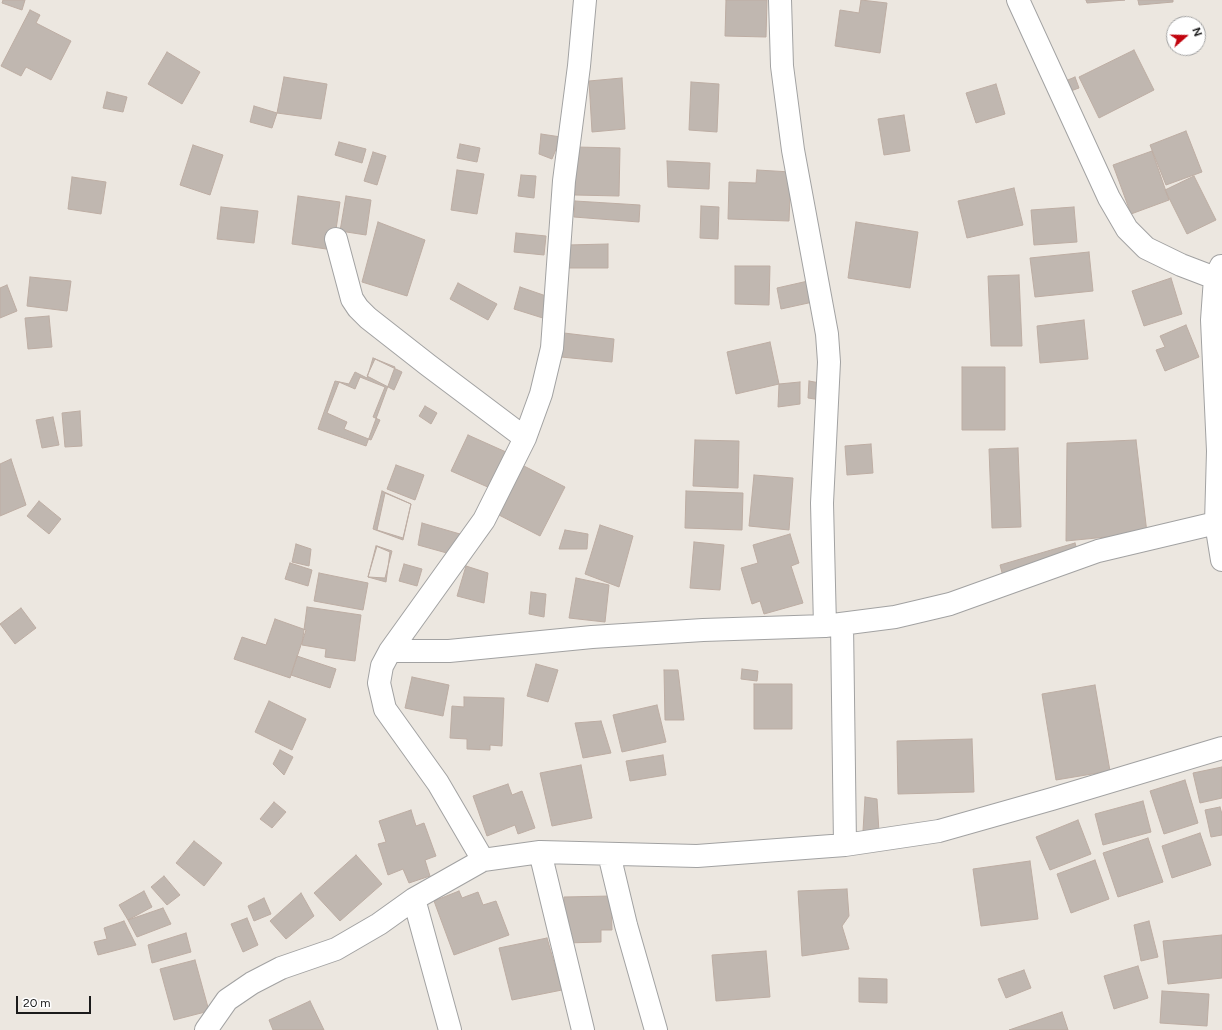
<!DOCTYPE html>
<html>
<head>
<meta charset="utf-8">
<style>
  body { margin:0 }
  #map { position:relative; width:1222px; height:1030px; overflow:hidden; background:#ece7e0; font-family:Figtree,sans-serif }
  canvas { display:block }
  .north { position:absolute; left:1166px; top:16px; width:40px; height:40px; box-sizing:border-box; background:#fff; border:1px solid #a4a4a4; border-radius:50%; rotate:70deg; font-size:11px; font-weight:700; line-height:16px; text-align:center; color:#1b1b1b }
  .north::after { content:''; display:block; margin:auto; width:14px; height:18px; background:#c1040e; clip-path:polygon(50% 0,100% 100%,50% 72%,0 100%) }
  .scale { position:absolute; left:16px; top:996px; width:75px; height:18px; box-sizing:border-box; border:2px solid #1b1b1b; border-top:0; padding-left:5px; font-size:12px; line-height:14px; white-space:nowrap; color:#1b1b1b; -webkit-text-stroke:3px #fff; paint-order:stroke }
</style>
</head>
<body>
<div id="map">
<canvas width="1222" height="1030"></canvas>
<div class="north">N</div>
<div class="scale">20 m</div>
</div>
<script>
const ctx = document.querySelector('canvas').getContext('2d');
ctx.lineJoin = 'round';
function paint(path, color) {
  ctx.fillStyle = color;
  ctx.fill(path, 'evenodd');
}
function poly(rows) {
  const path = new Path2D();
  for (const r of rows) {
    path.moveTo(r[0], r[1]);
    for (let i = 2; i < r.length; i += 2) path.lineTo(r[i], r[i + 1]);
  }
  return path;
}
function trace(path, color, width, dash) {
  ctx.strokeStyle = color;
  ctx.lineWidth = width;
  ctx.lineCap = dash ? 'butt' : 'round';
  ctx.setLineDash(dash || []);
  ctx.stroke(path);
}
const building = poly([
  [3,0,25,0,22,10,2,3,3,0],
  [726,0,767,0,766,37,725,36,726,0],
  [861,0,887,3,880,53,835,46,840,10,859,13,861,0],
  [1086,0,1125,0,1087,3,1086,0],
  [1138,0,1173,0,1173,2,1139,5,1138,0],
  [30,10,40,15,36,23,71,41,51,80,26,67,21,76,1,66,30,10],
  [1134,50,1154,90,1099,118,1079,77,1134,50],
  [167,52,200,72,182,104,148,84,167,52],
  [284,77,327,84,321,119,277,113,284,77],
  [1075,77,1079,88,1068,92,1063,82,1075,77],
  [622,78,625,129,592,132,589,81,622,78],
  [691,82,719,84,717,132,689,130,691,82],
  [996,84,1005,114,976,123,966,93,996,84],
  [107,92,127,97,123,112,103,108,107,92],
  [254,106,277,113,272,128,250,122,254,106],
  [904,115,910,151,884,155,878,119,904,115],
  [1186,131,1202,172,1166,185,1150,145,1186,131],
  [541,134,561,137,552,159,539,154,541,134],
  [339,142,366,149,362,163,335,155,339,142],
  [460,144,480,148,477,162,457,158,460,144],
  [193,145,223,155,210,195,180,185,193,145],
  [576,147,620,148,619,196,575,195,576,147],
  [1152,151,1169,200,1131,214,1113,165,1152,151],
  [373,152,386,156,377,185,364,181,373,152],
  [667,161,710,163,709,189,668,187,667,161],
  [457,170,484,174,477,214,451,210,457,170],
  [757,170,791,172,789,221,728,219,729,182,756,183,757,170],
  [521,175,536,176,534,198,518,196,521,175],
  [1194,176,1216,220,1187,234,1165,190,1194,176],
  [72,177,106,182,101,214,68,209,72,177],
  [1014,188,1023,225,967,238,958,201,1014,188],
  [298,196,340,202,333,250,292,244,298,196],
  [346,196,371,200,366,235,340,231,346,196],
  [575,201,640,205,639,222,574,217,575,201],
  [701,206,719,207,718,239,700,238,701,206],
  [221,207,258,211,254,243,217,239,221,207],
  [1074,207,1077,242,1034,245,1031,210,1074,207],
  [378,222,425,240,407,296,362,282,378,222],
  [856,222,918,232,910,288,848,278,856,222],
  [516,233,546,236,544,255,514,252,516,233],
  [608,244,608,268,568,268,567,245,608,244],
  [1089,252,1093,291,1035,297,1030,258,1089,252],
  [735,266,770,266,769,305,735,304,735,266],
  [1019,275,1022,346,991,346,988,276,1019,275],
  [30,277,71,281,67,311,27,306,30,277],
  [1171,278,1182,314,1144,326,1132,291,1171,278],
  [808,281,813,302,781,309,777,288,808,281],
  [458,283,497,304,488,320,450,299,458,283],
  [7,285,17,311,0,318,0,288,7,285],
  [520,287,552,298,546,319,514,309,520,287],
  [49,316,52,347,28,349,25,318,49,316],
  [1084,320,1088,359,1040,363,1037,326,1084,320],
  [1186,325,1199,357,1165,371,1156,350,1165,347,1160,336,1186,325],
  [564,333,614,339,612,362,561,357,564,333],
  [770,342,779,384,736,394,727,352,770,342],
  [373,358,395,367,366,446,318,429,335,381,349,384,355,372,367,378,373,358],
  [375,359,402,372,394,390,367,376,375,359],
  [962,367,1005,367,1005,430,962,430,962,367],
  [360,377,385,387,373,417,380,420,371,440,344,429,347,422,327,413,339,382,355,389,360,377],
  [809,381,820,383,821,400,808,398,809,381],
  [800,382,800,404,778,407,779,384,800,382],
  [425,406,437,413,431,424,419,416,425,406],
  [80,411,82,446,65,447,62,413,80,411],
  [53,417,59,445,42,448,36,420,53,417],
  [468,435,506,452,490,488,451,471,468,435],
  [695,440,739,441,738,488,693,486,695,440],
  [1136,440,1147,533,1066,541,1067,443,1136,440],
  [871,444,873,473,847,475,845,446,871,444],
  [1018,448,1021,527,992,528,989,449,1018,448],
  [11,459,26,505,0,516,0,464,11,459],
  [396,465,424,475,415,500,387,489,396,465],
  [522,465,565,487,540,536,497,514,522,465],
  [754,475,793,478,789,530,749,526,754,475],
  [382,491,411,504,403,540,373,529,382,491],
  [686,491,743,493,742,530,685,528,686,491],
  [385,493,411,504,403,538,377,530,385,493],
  [39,501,61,519,49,534,27,516,39,501],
  [422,523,460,534,454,555,418,545,422,523],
  [600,525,633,536,619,587,585,574,600,525],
  [565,530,588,534,587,549,559,549,565,530],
  [790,534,799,563,791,566,803,603,764,614,760,601,752,604,741,568,758,563,753,545,790,534],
  [694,542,724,545,720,590,690,588,694,542],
  [1075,543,1082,566,1006,588,1000,565,1075,543],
  [296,544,311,549,309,566,292,562,296,544],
  [376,546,390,552,386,582,368,577,376,546],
  [377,546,392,551,385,578,368,577,377,546],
  [290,563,312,570,308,586,285,579,290,563],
  [404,564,422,569,417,586,399,581,404,564],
  [466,566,488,573,484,603,457,596,466,566],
  [319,573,368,583,363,610,314,601,319,573],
  [576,578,609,585,605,622,569,618,576,578],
  [531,592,546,594,544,617,529,614,531,592],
  [307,607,361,615,355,661,325,657,326,649,302,645,307,607],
  [21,608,36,628,15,644,0,624,21,608],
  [275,619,306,630,290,678,234,659,242,637,266,645,275,619],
  [297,656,336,669,330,688,291,675,297,656],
  [536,664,558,670,548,702,527,696,536,664],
  [742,669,758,671,757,681,741,679,742,669],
  [664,670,678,670,684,720,665,720,664,670],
  [412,677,449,685,443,716,405,708,412,677],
  [754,684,792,684,792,729,754,729,754,684],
  [1095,685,1110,771,1056,780,1042,694,1095,685],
  [464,697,504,698,502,746,490,745,490,750,467,749,467,739,450,738,452,706,464,707,464,697],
  [269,701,306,719,292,750,255,732,269,701],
  [657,705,666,742,622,752,613,715,657,705],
  [601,721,611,753,583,758,575,723,601,721],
  [972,739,974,792,898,794,897,741,972,739],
  [280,750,293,757,284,775,273,764,280,750],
  [663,755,666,775,630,781,626,761,663,755],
  [581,765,592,818,552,826,540,773,581,765],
  [1222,767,1222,798,1200,803,1193,773,1222,767],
  [1185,780,1198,823,1164,834,1150,791,1185,780],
  [508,784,512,795,522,791,535,828,518,834,515,825,487,836,473,796,508,784],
  [865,797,877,799,879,832,863,831,865,797],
  [1143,801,1151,832,1103,845,1095,814,1143,801],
  [274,802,286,812,272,828,260,819,274,802],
  [1220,807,1222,814,1222,835,1211,837,1205,810,1220,807],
  [411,810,416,826,424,823,436,856,425,860,430,876,409,883,403,869,388,875,378,844,386,842,379,821,411,810],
  [1078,820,1091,854,1050,870,1036,837,1078,820],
  [1200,833,1211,865,1172,878,1162,846,1200,833],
  [1148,838,1163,882,1118,897,1103,853,1148,838],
  [194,841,222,863,204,886,176,863,194,841],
  [356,855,382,884,340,921,314,893,356,855],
  [1095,860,1109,899,1071,913,1057,874,1095,860],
  [1030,861,1038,919,981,926,973,869,1030,861],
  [164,876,180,895,167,905,151,887,164,876],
  [847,889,849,916,842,926,849,949,802,956,798,891,847,889],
  [144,891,152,907,128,920,119,905,144,891],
  [459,891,462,898,478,892,483,905,496,901,509,935,454,955,434,901,459,891],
  [301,893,314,916,286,939,270,921,301,893],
  [611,896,612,930,601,930,601,942,565,943,564,897,611,896],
  [264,898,271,914,254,921,248,906,264,898],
  [163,908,171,924,137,937,128,920,163,908],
  [247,918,258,945,243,952,231,924,247,918],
  [124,921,136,945,98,955,94,942,107,939,104,928,124,921],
  [1149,921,1158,957,1141,961,1134,925,1149,921],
  [186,933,191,952,152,963,148,945,186,933],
  [1222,935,1222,978,1168,984,1163,941,1222,935],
  [547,938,562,990,512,1000,499,948,547,938],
  [766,951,770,997,716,1001,712,955,766,951],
  [195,960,209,1011,174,1020,160,969,195,960],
  [1138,966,1148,998,1114,1009,1104,976,1138,966],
  [1024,970,1031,988,1006,998,998,979,1024,970],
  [859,978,887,979,887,1003,859,1002,859,978],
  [1162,991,1209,994,1207,1026,1160,1023,1162,991],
  [310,1001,324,1030,273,1030,269,1020,310,1001],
  [1062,1012,1068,1030,1009,1030,1062,1012]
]);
const minor = poly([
  [780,0,782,66,793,150,827,334,829,362,822,503,825,626],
  [1018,0,1109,198,1127,229,1146,248,1181,265,1215,278],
  [336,239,352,299,358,308,368,318,428,365,525,438],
  [1221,266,1215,278,1212,320,1218,451,1216,523,1222,560],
  [842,624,845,845],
  [390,651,449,651,592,637,703,630,825,626,895,617,950,604,1098,551,1216,523],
  [540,852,583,1030],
  [609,854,626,925,656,1030],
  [483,860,438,783,385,709,379,683,382,666,390,651,484,520,525,438,541,394,552,348,564,181,579,66,585,0],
  [414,899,450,1030],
  [206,1030,227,1000,252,983,281,968,336,949,379,924,414,899,483,860,540,852,697,856,845,845,939,831,1052,799,1222,748]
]);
paint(building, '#c0b7b0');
trace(building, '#bdada3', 1);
trace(minor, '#a2a2a2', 24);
trace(minor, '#fff', 22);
</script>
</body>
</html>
